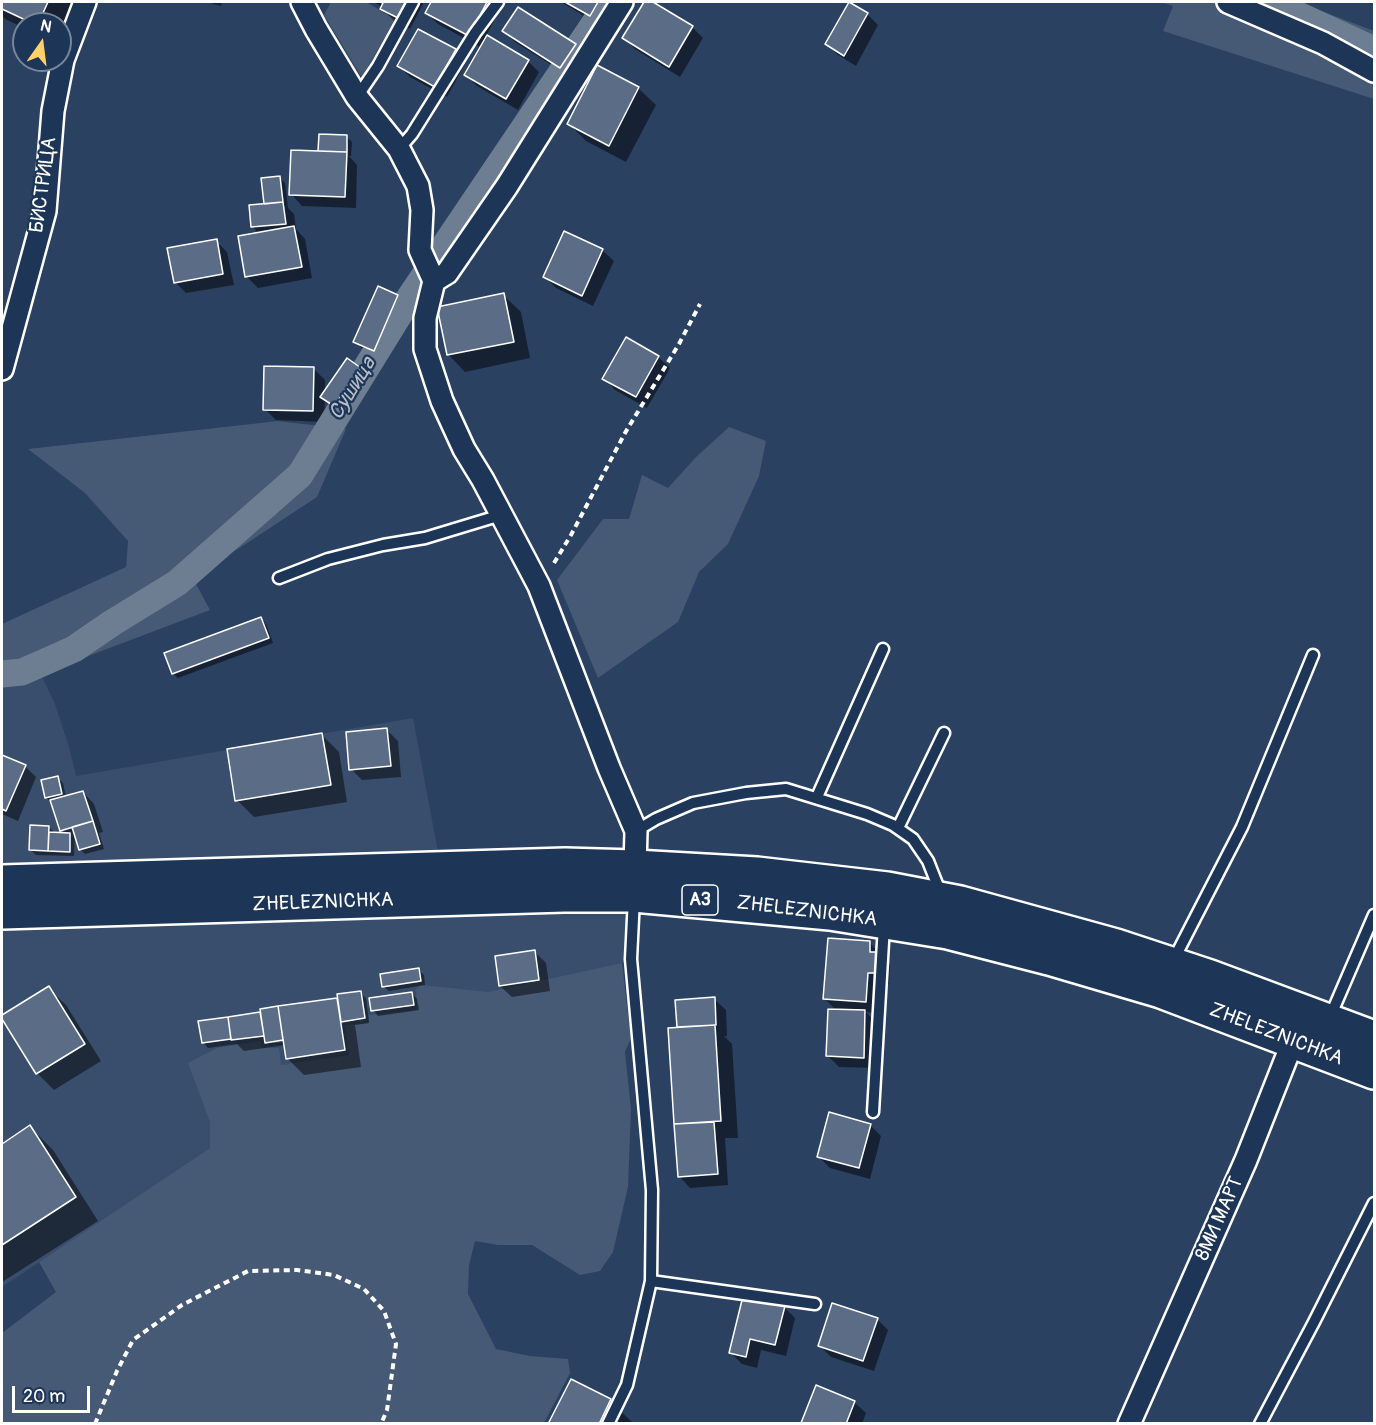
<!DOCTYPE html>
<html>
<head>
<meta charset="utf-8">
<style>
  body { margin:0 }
  #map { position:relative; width:1376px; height:1425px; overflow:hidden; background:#2a4161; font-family:Pangolin,sans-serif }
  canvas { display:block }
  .frame { position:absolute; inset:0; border:3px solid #fff; pointer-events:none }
  .north { position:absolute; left:12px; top:12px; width:60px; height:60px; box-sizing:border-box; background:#1d3557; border:2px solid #77869a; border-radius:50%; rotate:14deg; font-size:16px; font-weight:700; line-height:24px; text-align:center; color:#fff }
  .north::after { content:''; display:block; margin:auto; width:21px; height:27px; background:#ffd166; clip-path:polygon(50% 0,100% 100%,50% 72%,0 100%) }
  .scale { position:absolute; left:12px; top:1386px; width:78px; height:27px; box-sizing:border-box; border:3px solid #fff; border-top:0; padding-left:8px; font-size:18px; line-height:21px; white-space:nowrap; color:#fff; -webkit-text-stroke:4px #1d3557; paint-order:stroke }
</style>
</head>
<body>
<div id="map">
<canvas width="1376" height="1425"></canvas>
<div class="frame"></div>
<div class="north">N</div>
<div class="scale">20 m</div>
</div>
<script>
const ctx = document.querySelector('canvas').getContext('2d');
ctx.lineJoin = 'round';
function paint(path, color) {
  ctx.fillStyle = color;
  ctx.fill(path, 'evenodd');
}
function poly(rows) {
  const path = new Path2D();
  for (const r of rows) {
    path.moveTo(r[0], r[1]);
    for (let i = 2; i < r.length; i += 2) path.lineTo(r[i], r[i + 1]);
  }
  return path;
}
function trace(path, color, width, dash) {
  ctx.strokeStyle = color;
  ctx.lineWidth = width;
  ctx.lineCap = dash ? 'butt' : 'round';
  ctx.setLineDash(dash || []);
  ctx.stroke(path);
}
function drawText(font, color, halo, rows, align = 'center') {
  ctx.font = font + ' Pangolin,sans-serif';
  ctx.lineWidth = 4.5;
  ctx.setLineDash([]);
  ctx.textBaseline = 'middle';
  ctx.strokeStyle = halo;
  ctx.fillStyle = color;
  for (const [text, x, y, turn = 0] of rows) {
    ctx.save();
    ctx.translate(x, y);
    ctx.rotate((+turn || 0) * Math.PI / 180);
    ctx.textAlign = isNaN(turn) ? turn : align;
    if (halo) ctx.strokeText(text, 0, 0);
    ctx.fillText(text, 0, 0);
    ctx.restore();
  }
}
const built = poly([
  [37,666,55,704,69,747,76,776,413,718,441,868,2,882,2,674,22,672],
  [634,895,631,959,210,1148,2,1287,2,912]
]);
const green = poly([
  [331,2,366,2,395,19,362,78,324,15],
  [1161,2,1298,2,1374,31,1374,99,1163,31,1173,6],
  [278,421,346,429,317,497,238,549,190,573,210,610,54,669,37,666,22,672,2,674,2,624,126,567,128,541,85,493,28,449],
  [729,427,766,441,759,476,728,544,699,572,678,622,598,678,557,580,603,519,629,519,642,475,668,488,696,457],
  [622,963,631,1038,625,1052,631,1109,628,1187,613,1252,600,1271,580,1275,532,1245,498,1245,475,1241,469,1265,468,1294,496,1349,530,1356,568,1359,570,1373,544,1423,2,1423,2,1333,56,1292,39,1262,210,1148,210,1122,188,1063,217,1048,260,1041,261,1048,279,1048,281,1065,349,1055,345,1025,369,1023,369,1015,417,1010,416,989,421,985,489,992]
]);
const shadow = poly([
  [2,2,73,2,60,30,60,24,24,24,24,28,5,19,2,15],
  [207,2,222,2,221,6],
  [373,2,424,2,410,29,393,20,382,8,383,7],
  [433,2,483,2,497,15,486,36,528,61,539,72,518,110,477,86,466,75,482,48,438,24,427,13],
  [561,2,614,2,601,26],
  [646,2,650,2,692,27,703,38,680,77,635,49,624,38],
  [867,14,878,25,856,66,838,55,826,44],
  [504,31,575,45,586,56,572,78,515,42],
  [455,50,466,62,447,97,410,77,399,66],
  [598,67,638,88,656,105,626,162,586,141,569,124],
  [346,136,352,142,351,156,349,156,357,165,356,208,302,206,291,194,322,152],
  [279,177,285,183,288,208,294,214,296,229,305,239,312,278,258,288,246,276,259,234,253,227],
  [216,241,227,252,234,285,186,293,175,282],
  [602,250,614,261,593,306,556,288,545,277],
  [503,295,521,312,530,358,465,372,448,354],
  [397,296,409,307,385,361,367,353,355,342],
  [658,357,670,368,647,408,615,390,604,378],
  [314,369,325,380,325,393,360,369,371,380,346,416,325,399,324,422,276,420,265,409],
  [261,618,266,624,273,643,178,678,173,673],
  [387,730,398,741,401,777,362,780,351,769],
  [322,735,339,752,347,802,254,817,237,800],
  [2,756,25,766,36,777,18,821,2,814],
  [58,778,63,783,66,797,83,792,94,804,103,832,99,833,104,849,85,854,80,849,75,835,74,856,36,855,30,849,49,827,54,832,65,834,63,831,73,828,46,797],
  [870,943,890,965,889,984,879,983,877,1013,866,1012,876,1023,875,1068,839,1067,828,1056,837,1011,825,999],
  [534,951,546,963,550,991,512,997,500,986],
  [419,970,424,975,425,985,389,991,383,986],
  [48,988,66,1005,101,1061,54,1090,37,1073,2,1017],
  [360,993,366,998,369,1023,355,1025,361,1067,304,1075,287,1058,285,1045,244,1051,237,1044,208,1048,203,1042,260,1014,263,1016,277,1008,339,999],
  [290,1038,291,1041,274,1043,274,1040],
  [412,993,417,999,419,1010,378,1016,373,1010],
  [714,999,726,1010,727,1036,724,1036,732,1044,738,1138,725,1138,728,1185,690,1188,679,1176,669,1029,678,1029,677,1001],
  [870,1125,881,1136,870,1179,830,1168,819,1157],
  [30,1127,53,1150,98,1221,2,1282,2,1145],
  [784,1307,795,1318,786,1356,761,1350,757,1368,742,1364,731,1353],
  [877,1319,888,1330,874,1371,831,1357,819,1345],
  [610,1401,633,1423,550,1424],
  [854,1402,866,1413,862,1424,803,1422]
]);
const canal = poly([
  [1270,2,1374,50],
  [2,674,22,672,74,649,112,623,177,583,300,475,410,297,609,2]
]);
const building = poly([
  [2,2,48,2,38,24,34,24,2,9,2,2],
  [380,2,407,2,398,18,380,9,383,3,380,2],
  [431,2,487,2,469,36,425,13,431,2],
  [565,2,598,2,590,16,565,2],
  [644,2,653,2,693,26,669,67,622,38,644,2],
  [849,2,868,13,844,56,825,44,849,2],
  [518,7,576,44,560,68,502,31,518,7],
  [418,29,456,49,435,87,397,66,418,29],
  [487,35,529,60,506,99,464,75,487,35],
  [597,65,639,87,609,146,567,124,597,65],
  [319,134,347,135,347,152,318,151,319,134],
  [291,150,347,152,345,197,289,195,291,150],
  [280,176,283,202,264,204,261,178,280,176],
  [283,202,286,224,251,227,249,205,283,202],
  [294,226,302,267,245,277,238,236,294,226],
  [564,231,603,249,582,296,543,277,564,231],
  [217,239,223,274,174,283,167,248,217,239],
  [378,286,398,295,374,351,353,342,378,286],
  [504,293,514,342,447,355,437,307,504,293],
  [626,337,659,356,636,397,602,379,626,337],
  [347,358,361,368,334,406,320,397,347,358],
  [264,366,314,367,313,411,263,410,264,366],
  [261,617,269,638,172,674,164,653,261,617],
  [387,728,391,766,349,770,346,732,387,728],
  [322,733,331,785,235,801,227,749,322,733],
  [2,755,26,765,6,811,2,809,2,755],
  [58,776,62,794,45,798,41,780,58,776],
  [83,791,93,821,60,831,50,800,83,791],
  [93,821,100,844,79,850,72,827,93,821],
  [30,825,49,826,48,851,29,850,30,825],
  [49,832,70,833,70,852,48,851,49,832],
  [828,938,870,941,870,952,880,952,878,973,868,973,866,1002,823,999,828,938],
  [535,950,539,980,499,986,495,956,535,950],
  [419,968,421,981,382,987,380,974,419,968],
  [49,986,85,1044,36,1074,2,1019,2,1015,49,986],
  [361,991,365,1018,341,1022,337,994,361,991],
  [412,992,414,1005,371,1011,369,998,412,992],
  [715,997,716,1025,677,1027,675,1000,715,997],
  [337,998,345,1050,286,1059,278,1006,337,998],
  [278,1006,283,1040,265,1043,260,1009,278,1006],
  [828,1009,865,1010,864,1058,826,1056,828,1009],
  [260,1012,264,1036,231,1040,228,1017,260,1012],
  [228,1017,231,1039,202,1043,198,1021,228,1017],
  [715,1025,721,1121,674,1124,668,1028,715,1025],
  [829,1112,871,1124,859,1168,817,1157,829,1112],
  [714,1122,718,1174,678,1177,674,1124,714,1122],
  [30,1125,76,1197,2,1245,2,1144,30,1125],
  [743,1296,785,1306,775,1345,750,1339,746,1357,729,1353,743,1296],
  [832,1303,878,1318,863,1361,818,1346,832,1303],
  [571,1379,611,1399,599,1424,548,1424,571,1379],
  [816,1385,855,1401,846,1424,801,1423,816,1385]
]);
const path = poly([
  [554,563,571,535,625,433,679,344,700,304],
  [95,1424,117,1371,133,1340,182,1305,248,1271,297,1270,334,1275,364,1289,384,1311,396,1344,387,1410,381,1424]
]);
const lane = poly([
  [357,97,378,66,413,2],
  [399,149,412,134,475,33,498,2],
  [279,578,328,559,383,545,425,538,501,515],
  [817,797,883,649],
  [898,828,944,733],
  [636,831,656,819,693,803,746,793,786,789,867,814,893,825,913,839,928,861,941,894],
  [1173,961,1242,827,1313,655],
  [1330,1017,1374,915],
  [873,1112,884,925],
  [651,1281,815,1304],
  [608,1424,627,1385,651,1281,652,1190,631,959,634,898],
  [1260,1424,1314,1322,1374,1203]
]);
const street = poly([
  [302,2,316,29,357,97,399,149,418,186,422,210,420,250,434,281,425,318,425,349,442,401,464,449,483,480,539,586,609,768,636,831,635,867],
  [1228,2,1323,43,1374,71],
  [434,281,447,273,507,186,622,2],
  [2,369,45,211,53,111,63,60,85,2],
  [1129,1424,1246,1160,1297,1031]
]);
const primary = poly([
  [2,882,565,865,635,867,757,874,887,889,960,903,1116,946,1210,977,1374,1038],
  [2,912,564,895,634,895,830,913,948,932,1049,958,1161,991,1374,1072]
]);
const shields = [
  [700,900,36]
];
const shieldNames = [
  ["A3",700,900]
];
const streetNames = [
  ["БИСТРИЦА",44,185,-82],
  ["ZHELEZNICHKA",323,903,-2],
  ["ZHELEZNICHKA",807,912,7],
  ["ZHELEZNICHKA",1276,1035,21],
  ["8МИ МАРТ",1220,1219,-66]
];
const waterNames = [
  ["Сушица",353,389,-58]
];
paint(built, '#394e6c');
paint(green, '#465975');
paint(shadow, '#0007');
trace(canal, '#6d7d92', 27);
paint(building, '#5b6c86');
trace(building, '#fff', 1.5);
trace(lane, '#fff', 15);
trace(street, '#fff', 26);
trace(primary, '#fff', 38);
trace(path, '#fff', 4, [6, 4.5]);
trace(lane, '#1d3557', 10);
trace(street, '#1d3557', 21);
trace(primary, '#1d3557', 33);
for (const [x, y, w] of shields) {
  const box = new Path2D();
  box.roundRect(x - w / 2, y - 15, w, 30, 4.5);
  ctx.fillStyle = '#1d3557';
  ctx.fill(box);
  trace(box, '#fff', 1.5);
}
drawText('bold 18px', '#fff', null, shieldNames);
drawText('20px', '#fff', '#1d3557', streetNames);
drawText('italic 21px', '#b6bec8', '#1d3557', waterNames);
</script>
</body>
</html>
